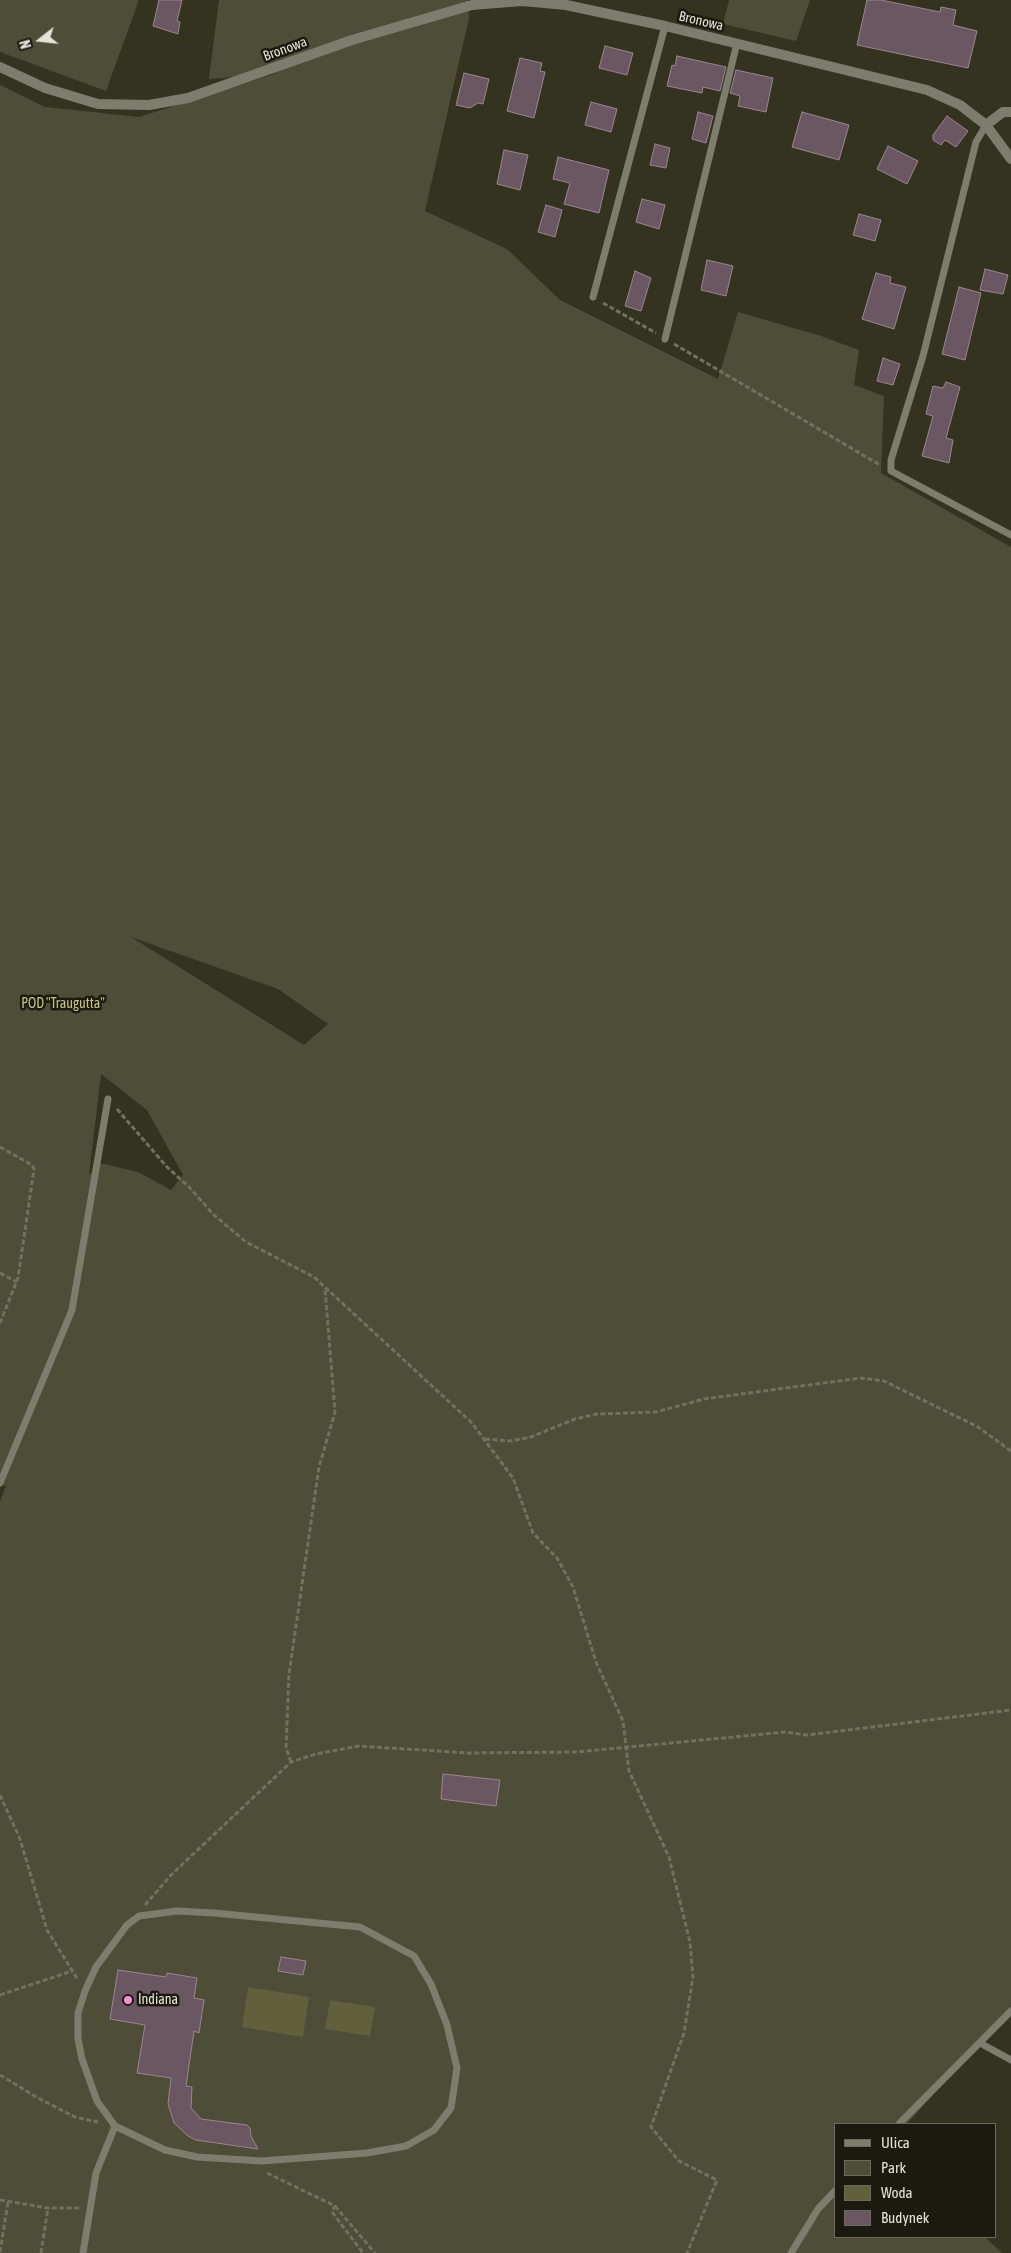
<!DOCTYPE html>
<html>
<head>
<meta charset="utf-8">
<style>
  body { margin:0 }
  #map { position:relative; width:1011px; height:2253px; overflow:hidden; background:#333320; font-family:"Asap Condensed",sans-serif }
  canvas { display:block }
  .legend { position:absolute; left:834px; top:2123px; width:162px; height:115px; box-sizing:border-box; background:#1a1a11; border:1px solid #6a6a60; margin:0; padding:6px 9px; list-style:none; font-size:15px; color:#e3e3d7 }
  .legend li { display:flex; align-items:center; gap:10px; height:25px }
  .legend b { width:25px; border:1px solid #6a6a60 }
  .north { position:absolute; left:15px; top:15px; width:50px; height:50px; -webkit-text-stroke:4px #1a1a11; paint-order:stroke; rotate:254deg; font-size:14px; font-weight:700; line-height:20px; text-align:center; color:#e3e3d7 }
  .north::after { content:''; display:block; margin:auto; width:18px; height:22px; background:#e3e3d7; clip-path:polygon(50% 0,100% 100%,50% 72%,0 100%) }
</style>
</head>
<body>
<div id="map">
<canvas width="1011" height="2253"></canvas>
<ul class="legend">
<li><b style="height:6px;background:#7d7d6d"></b>Ulica</li>
<li><b style="height:14px;background:#4d4d38"></b>Park</li>
<li><b style="height:14px;background:#61603d"></b>Woda</li>
<li><b style="height:14px;background:#6b5762"></b>Budynek</li>
</ul>
<div class="north">N</div>
</div>
<script>
const ctx = document.querySelector('canvas').getContext('2d');
ctx.lineJoin = 'round';
function paint(path, color) {
  ctx.fillStyle = color;
  ctx.fill(path, 'evenodd');
}
function poly(rows) {
  const path = new Path2D();
  for (const r of rows) {
    path.moveTo(r[0], r[1]);
    for (let i = 2; i < r.length; i += 2) path.lineTo(r[i], r[i + 1]);
  }
  return path;
}
function trace(path, color, width, dash) {
  ctx.strokeStyle = color;
  ctx.lineWidth = width;
  ctx.lineCap = dash ? 'butt' : 'round';
  ctx.setLineDash(dash || []);
  ctx.stroke(path);
}
function drawText(font, color, halo, rows, align = 'center') {
  ctx.font = font + ' "Asap Condensed",sans-serif';
  ctx.lineWidth = 5;
  ctx.setLineDash([]);
  ctx.textBaseline = 'middle';
  ctx.strokeStyle = halo;
  ctx.fillStyle = color;
  for (const [text, x, y, turn = 0] of rows) {
    ctx.save();
    ctx.translate(x, y);
    ctx.rotate((+turn || 0) * Math.PI / 180);
    ctx.textAlign = isNaN(turn) ? turn : align;
    if (halo) ctx.strokeText(text, 0, 0);
    ctx.fillText(text, 0, 0);
    ctx.restore();
  }
}
const green = poly([
  [0,0,139,0,106,91,0,52],
  [219,0,468,0,469,18,425,211,507,249,560,300,718,379,738,312,821,336,859,350,854,385,884,396,881,473,1011,547,1011,2007,907,2124,835,2124,835,2237,985,2237,1002,2253,0,2253,0,1501,6,1486,0,1484,0,85,45,107,139,117,277,73,209,79],
  [131,937,278,989,328,1024,304,1045],
  [101,1074,147,1110,183,1175,171,1190,138,1172,100,1163,89,1175],
  [729,0,810,0,796,41,723,24]
]);
const water = poly([
  [248,1987,309,1997,303,2037,242,2027],
  [330,2000,375,2007,370,2036,325,2029]
]);
const building = poly([
  [159,0,182,0,177,21,180,22,178,34,153,26,159,0],
  [867,0,881,0,940,12,941,7,956,10,953,25,977,31,968,68,857,45,867,0],
  [605,46,633,53,627,75,599,68,605,46],
  [677,56,726,67,720,91,703,87,702,93,667,86,672,65,675,66,677,56],
  [520,58,542,63,540,71,545,72,534,118,507,111,520,58],
  [736,70,773,78,766,112,738,106,740,96,730,93,736,70],
  [464,73,489,79,483,104,478,103,470,108,456,105,464,73],
  [591,102,617,109,611,132,585,125,591,102],
  [698,112,713,116,706,143,692,139,698,112],
  [802,112,849,125,839,160,792,147,802,112],
  [947,116,968,131,956,147,945,140,941,145,933,140,933,135,947,116],
  [655,144,670,148,666,168,650,165,655,144],
  [888,146,918,161,907,184,877,169,888,146],
  [504,150,528,155,520,190,497,184,504,150],
  [558,157,609,170,599,213,564,204,570,183,553,179,558,157],
  [642,199,665,205,659,229,636,222,642,199],
  [546,205,562,210,555,237,538,232,546,205],
  [859,214,881,220,875,241,853,235,859,214],
  [707,260,733,266,726,296,701,290,707,260],
  [985,269,1008,275,1003,294,980,290,985,269],
  [635,271,651,278,641,311,625,306,635,271],
  [876,273,891,277,890,283,906,287,894,329,862,319,876,273],
  [959,287,981,293,965,360,942,354,959,287],
  [883,358,900,364,893,385,877,381,883,358],
  [946,382,960,387,946,438,953,440,949,463,922,456,933,416,926,414,933,386,943,388,946,382],
  [443,1774,500,1780,496,1806,441,1799,443,1774],
  [281,1957,306,1961,303,1975,278,1971,281,1957],
  [118,1970,166,1977,167,1973,197,1978,194,1998,204,2000,199,2033,194,2031,186,2086,192,2087,191,2108,201,2119,247,2125,250,2128,251,2136,258,2149,196,2140,188,2136,174,2123,168,2104,171,2078,137,2073,145,2025,110,2019,118,1970]
]);
const path = poly([
  [603,303,656,333],
  [674,344,880,465],
  [117,1109,167,1167,189,1187,214,1215,246,1242,314,1277,471,1422,513,1478,533,1533,557,1558,573,1587,596,1662,623,1721,629,1771,669,1857,690,1942,693,1977,684,2033,651,2127,679,2161,717,2180,687,2253],
  [0,1147,32,1165,34,1169,18,1278,0,1323],
  [0,1273,17,1282],
  [485,1439,510,1441,531,1437,575,1419,597,1414,656,1412,704,1399,861,1378,884,1381,978,1427,1011,1451],
  [291,1762,286,1748,289,1674,319,1467,335,1412,325,1289],
  [0,1795,20,1839,47,1930,78,1980],
  [145,1905,171,1875,291,1762,316,1754,359,1746,468,1753,577,1752,785,1732,807,1735,1011,1710],
  [0,1995,72,1971],
  [0,2075,38,2098,75,2117,98,2122],
  [267,2173,335,2206,332,2212,363,2253],
  [0,2200,48,2208,79,2208],
  [335,2206,375,2253],
  [0,2252,8,2202],
  [41,2253,48,2208]
]);
const service = poly([
  [986,125,976,142,923,356,891,460,891,471,1011,535],
  [593,297,665,26],
  [665,339,737,43],
  [0,1483,72,1310,108,1099],
  [980,2043,1011,2060],
  [899,2124,1011,2011],
  [83,2253,96,2173,115,2126,97,2101,82,2059,78,2039,78,2013,85,1991,96,1967,127,1925,139,1916,177,1911,214,1913,360,1927,414,1956,431,1984,447,2025,457,2068,451,2108,434,2130,406,2146,367,2153,262,2161,197,2157,165,2150,115,2126],
  [791,2253,818,2209,835,2191]
]);
const minor = poly([
  [0,67,45,88,98,104,149,105,188,98,352,40,472,5,522,1,566,5,665,26,927,90,960,105,986,125,1011,159],
  [986,125,1003,112,1011,112]
]);
const markers = [
  [128,2000,5,"#f790cf"]
];
const streetNames = [
  ["Bronowa",701,21,13],
  ["Bronowa",285,49,-20]
];
const parkNames = [
  ["POD \"Traugutta\"",63,1004]
];
const poiNames = [
  ["Indiana",138,2000]
];
paint(green, '#4d4d38');
paint(water, '#61603d');
paint(building, '#6b5762');
trace(building, '#9b8591', 1);
trace(path, '#717161', 3, [5, 2.5]);
trace(service, '#7d7d6d', 7);
trace(minor, '#7d7d6d', 10);
for (const [x, y, r, color] of markers) {
  const dot = new Path2D();
  dot.arc(x, y, r, 0, 2 * Math.PI);
  ctx.fillStyle = color;
  ctx.fill(dot);
  trace(dot, '#1a1a11', 2);
}
drawText('14px', '#e3e3d7', '#1a1a11', streetNames);
drawText('14px', '#c6c587', '#1a1a11', parkNames);
drawText('14px', '#e3e3d7', '#1a1a11', poiNames, 'left');
</script>
</body>
</html>
